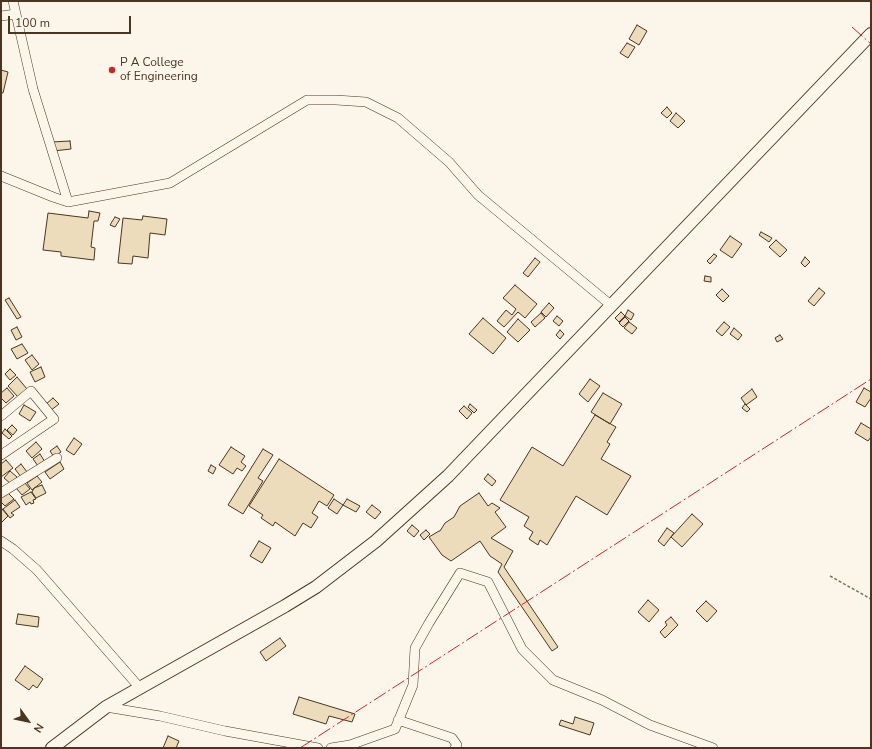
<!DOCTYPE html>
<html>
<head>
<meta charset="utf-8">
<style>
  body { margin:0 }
  #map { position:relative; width:872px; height:749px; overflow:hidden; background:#fbf6e9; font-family:"Nunito Sans",sans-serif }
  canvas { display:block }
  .frame { position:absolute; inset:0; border:2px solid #4a3520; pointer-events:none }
  .north { position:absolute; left:8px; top:701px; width:40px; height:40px; -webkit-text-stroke:3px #fbf6e9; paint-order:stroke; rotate:123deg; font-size:11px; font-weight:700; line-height:16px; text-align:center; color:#4a3520 }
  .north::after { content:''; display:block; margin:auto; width:14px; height:18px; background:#4a3520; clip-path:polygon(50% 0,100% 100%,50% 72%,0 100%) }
  .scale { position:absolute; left:8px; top:16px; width:123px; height:18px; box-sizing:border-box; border:2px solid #4a3520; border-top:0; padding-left:5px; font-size:12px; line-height:14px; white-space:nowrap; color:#4a3520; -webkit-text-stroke:3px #fbf6e9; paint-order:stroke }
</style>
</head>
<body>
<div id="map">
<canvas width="872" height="749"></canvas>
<div class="frame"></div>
<div class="north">N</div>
<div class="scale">100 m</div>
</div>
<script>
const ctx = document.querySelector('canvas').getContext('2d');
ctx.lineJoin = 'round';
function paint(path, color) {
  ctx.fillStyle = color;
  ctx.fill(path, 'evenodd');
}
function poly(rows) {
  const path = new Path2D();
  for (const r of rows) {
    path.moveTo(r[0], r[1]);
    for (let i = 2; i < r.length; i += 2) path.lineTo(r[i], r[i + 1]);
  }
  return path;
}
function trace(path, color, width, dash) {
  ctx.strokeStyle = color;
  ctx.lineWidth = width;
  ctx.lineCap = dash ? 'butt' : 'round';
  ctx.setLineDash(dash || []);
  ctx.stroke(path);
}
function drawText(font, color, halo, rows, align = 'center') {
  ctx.font = font + ' "Nunito Sans",sans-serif';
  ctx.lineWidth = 3;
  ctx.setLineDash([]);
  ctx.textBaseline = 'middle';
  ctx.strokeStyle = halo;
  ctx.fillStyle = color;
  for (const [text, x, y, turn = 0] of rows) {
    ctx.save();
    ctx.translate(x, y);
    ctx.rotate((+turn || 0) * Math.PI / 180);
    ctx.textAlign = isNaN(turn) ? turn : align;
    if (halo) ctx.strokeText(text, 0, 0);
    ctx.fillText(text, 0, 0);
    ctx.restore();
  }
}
const building = poly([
  [637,25,647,31,639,45,629,39,637,25],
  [627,43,635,47,628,58,620,53,627,43],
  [1,70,8,72,3,93,1,93,1,70],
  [667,107,672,113,667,118,661,113,667,107],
  [676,113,685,121,678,128,670,121,676,113],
  [70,141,71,149,53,151,52,142,70,141],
  [89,211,100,213,98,221,94,221,91,247,95,248,94,260,61,256,61,252,43,250,48,213,88,218,89,211],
  [143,216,167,219,165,235,150,233,148,258,133,256,132,264,118,263,123,218,142,220,143,216],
  [115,217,120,219,115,227,110,225,115,217],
  [761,232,772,238,769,242,759,235,761,232],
  [730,236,742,244,732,258,720,250,730,236],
  [776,240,787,250,780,257,769,247,776,240],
  [714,254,717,256,710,264,707,261,714,254],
  [805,257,810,262,805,267,801,263,805,257],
  [535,258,540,262,528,277,523,273,535,258],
  [705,276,711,277,711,282,704,281,705,276],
  [515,285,537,304,525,318,518,312,504,327,497,321,506,310,512,315,516,309,503,298,515,285],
  [819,288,825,293,814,306,808,301,819,288],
  [722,289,729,296,723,302,716,295,722,289],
  [9,298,21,317,17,319,5,300,9,298],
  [549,303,554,308,546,317,541,312,549,303],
  [628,310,634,314,631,320,625,316,628,310],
  [621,312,625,316,619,322,615,318,621,312],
  [541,313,545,318,535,327,531,322,541,313],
  [557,316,563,321,559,326,553,321,557,316],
  [625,317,629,321,623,327,619,323,625,317],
  [483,318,506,338,493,354,469,334,483,318],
  [518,319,530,330,518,342,507,332,518,319],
  [629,322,637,328,632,334,624,328,629,322],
  [724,322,730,327,722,336,716,331,724,322],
  [17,327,22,337,16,340,11,330,17,327],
  [734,328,742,335,738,340,730,334,734,328],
  [560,330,564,334,560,339,556,335,560,330],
  [780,335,783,339,777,342,775,338,780,335],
  [22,344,28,353,17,359,11,349,22,344],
  [32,355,39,364,32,370,25,360,32,355],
  [41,367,45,377,35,382,30,372,41,367],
  [10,369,16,375,10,380,5,374,10,369],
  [17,377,27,389,18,397,8,386,17,377],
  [590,379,600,386,588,402,579,394,590,379],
  [7,388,14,396,6,403,1,398,1,393,7,388],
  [864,388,871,392,871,398,865,407,856,402,864,388],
  [752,389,757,397,746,405,741,398,752,389],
  [603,393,622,404,610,424,591,412,603,393],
  [53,398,59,404,50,411,45,405,53,398],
  [470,404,477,410,474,413,468,407,470,404],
  [745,404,750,409,747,412,742,408,745,404],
  [24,405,36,412,30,421,19,414,24,405],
  [464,406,472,413,467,419,459,411,464,406],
  [595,415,616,427,607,442,610,444,601,459,631,476,607,515,576,496,547,545,540,540,538,545,529,539,533,532,524,526,529,517,500,500,532,447,563,466,595,415],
  [861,423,871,429,871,437,868,441,855,433,861,423],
  [12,425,17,430,13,435,7,430,12,425],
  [5,429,12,436,9,439,2,433,5,429],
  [74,438,82,444,74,455,66,450,74,438],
  [36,442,42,449,32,458,26,451,36,442],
  [57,446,61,452,54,457,50,451,57,446],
  [231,447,245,456,241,462,246,466,242,471,237,468,233,474,219,465,231,447],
  [263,449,273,455,258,478,263,481,243,514,228,505,263,449],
  [40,454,45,462,38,466,33,459,40,454],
  [279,459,334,495,327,506,319,501,312,513,318,517,311,528,303,523,295,536,275,522,273,526,261,518,263,515,249,506,279,459],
  [6,460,13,468,1,477,1,464,6,460],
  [60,462,64,469,50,479,45,472,60,462],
  [21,464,27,472,21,477,15,469,21,464],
  [211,465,216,468,213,474,208,471,211,465],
  [10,471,17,477,11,484,4,478,10,471],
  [488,474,496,481,492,486,484,479,488,474],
  [37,476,42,482,32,490,27,483,37,476],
  [24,482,30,489,22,495,16,488,24,482],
  [42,485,46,493,36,498,32,492,34,488,42,485],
  [7,492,14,499,5,506,1,502,1,497,7,492],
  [31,492,36,499,33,500,34,503,31,504,30,502,26,505,21,497,31,492],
  [479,493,488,506,492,503,500,508,495,512,506,527,491,538,513,551,504,567,558,647,552,651,498,572,502,564,490,556,480,541,451,561,442,555,429,537,439,531,440,531,445,523,454,517,460,506,479,493],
  [334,499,343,505,337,514,328,508,334,499],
  [347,499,360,506,356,512,343,505,347,499],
  [15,500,20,507,11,513,14,515,10,518,3,509,15,500],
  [372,505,381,512,375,519,366,512,372,505],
  [2,509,8,516,1,523,1,510,2,509],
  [692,514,703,524,682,547,671,537,692,514],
  [412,525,419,531,414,537,407,531,412,525],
  [667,528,674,533,664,546,658,541,667,528],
  [426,530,430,534,424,540,420,535,426,530],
  [259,541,271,548,262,563,250,556,259,541],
  [648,600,659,610,649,622,638,612,648,600],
  [706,601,717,611,707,622,696,611,706,601],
  [18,614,39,617,38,627,16,624,18,614],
  [671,617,678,625,665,638,660,632,667,625,665,622,671,617],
  [280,638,286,646,266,661,260,652,280,638],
  [25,666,43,679,37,688,33,685,29,690,15,680,25,666],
  [299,697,355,714,352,722,329,716,326,724,293,714,299,697],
  [575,717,594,723,590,735,559,725,561,720,573,724,575,717],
  [168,736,179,741,176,748,163,748,168,736]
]);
const path = poly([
  [830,576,871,599]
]);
const minor = poly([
  [13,1,33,89,68,202],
  [1,16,16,14],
  [1,176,53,197,68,202,170,183,307,100,336,100,366,102,398,118,449,162,478,195,612,306],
  [1,416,31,391,54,419,1,455],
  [1,493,57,458],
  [1,541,13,549,37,570,140,688],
  [106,707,160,716,225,731,318,748],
  [398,720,452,738,457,745,455,748],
  [331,748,350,745,395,729,413,685,415,648,429,623,460,573,488,582,522,649,553,680,602,700,650,725,713,748]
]);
const major = poly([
  [52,748,106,707,285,606,316,587,376,541,448,476,871,34]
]);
const power = poly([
  [852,27,871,44],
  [300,748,871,379]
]);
const markers = [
  [112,70,4,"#c62828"]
];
const poiNames = [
  ["P A College",120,63],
  ["of Engineering",120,77]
];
paint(building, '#ecdcbc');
trace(building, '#4a3520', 1);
trace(minor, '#4a3520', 10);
trace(major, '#4a3520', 14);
trace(path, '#7f6f5c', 1.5, [3, 2]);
trace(minor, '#fbf6e9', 9);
trace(major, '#fbf6e9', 12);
trace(power, '#c62828', 1, [14, 3, 2, 3]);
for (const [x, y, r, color] of markers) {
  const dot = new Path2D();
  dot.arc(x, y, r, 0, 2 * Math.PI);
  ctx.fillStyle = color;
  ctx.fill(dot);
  trace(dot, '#fbf6e9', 1.5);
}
drawText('12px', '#4a3520', '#fbf6e9', poiNames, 'left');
</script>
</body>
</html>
